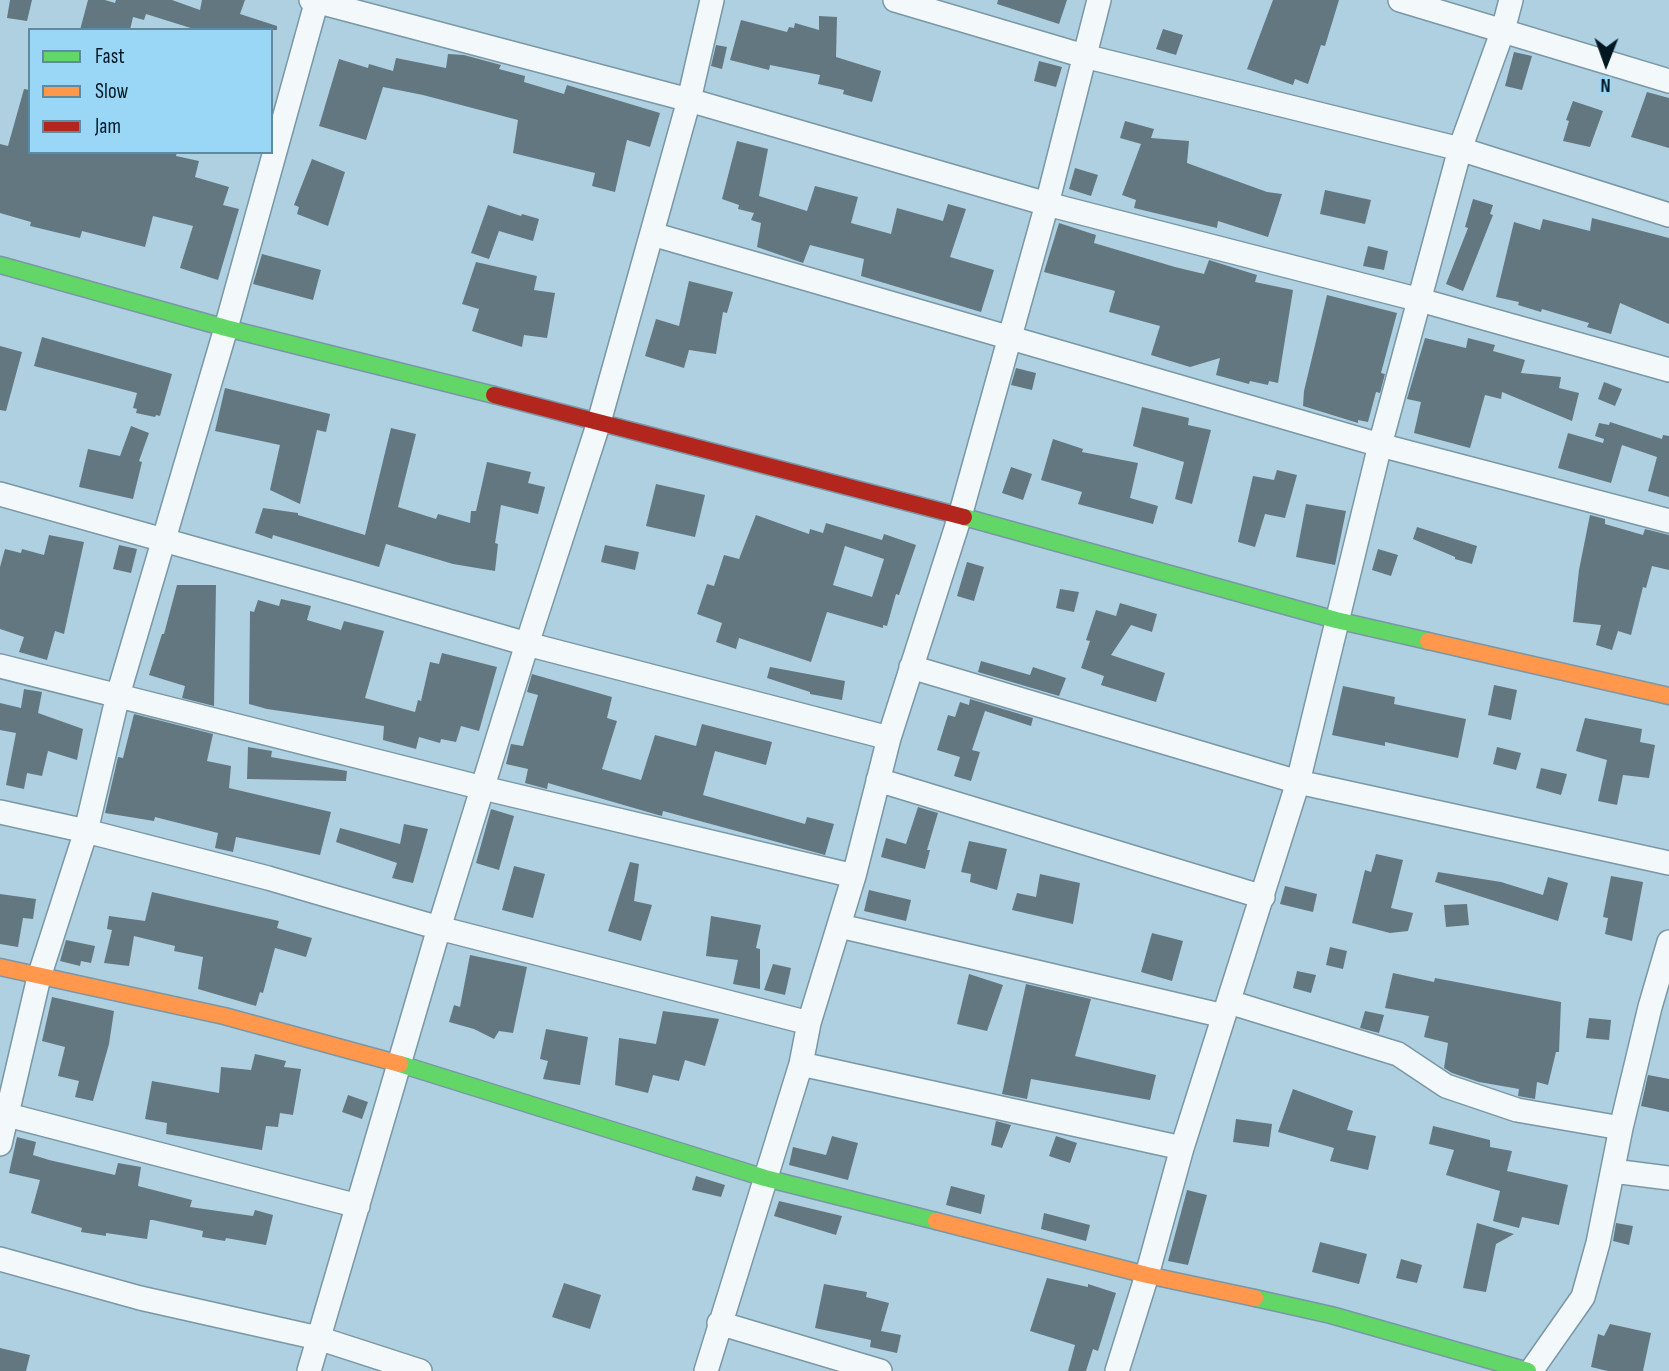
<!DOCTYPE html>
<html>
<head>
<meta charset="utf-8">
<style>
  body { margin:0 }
  #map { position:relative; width:1669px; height:1371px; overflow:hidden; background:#afd0e1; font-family:"Sofia Sans Condensed",sans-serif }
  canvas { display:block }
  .legend { position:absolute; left:28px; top:28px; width:245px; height:126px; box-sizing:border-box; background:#9ad7f6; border:2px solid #5d8ba2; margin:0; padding:9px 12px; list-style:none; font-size:21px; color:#011823 }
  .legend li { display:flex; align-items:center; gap:14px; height:35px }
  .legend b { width:35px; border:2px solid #5d8ba2 }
  .north { position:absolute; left:1571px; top:28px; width:70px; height:70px; -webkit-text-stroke:5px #9ad7f6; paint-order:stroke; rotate:181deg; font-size:19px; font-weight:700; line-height:28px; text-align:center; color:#011823 }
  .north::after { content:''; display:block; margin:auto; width:24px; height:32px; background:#011823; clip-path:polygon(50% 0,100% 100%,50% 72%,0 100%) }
</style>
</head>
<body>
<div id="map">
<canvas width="1669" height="1371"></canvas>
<ul class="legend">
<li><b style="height:9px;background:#63d668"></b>Fast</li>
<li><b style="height:9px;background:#ff974d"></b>Slow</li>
<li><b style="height:9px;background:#b3261e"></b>Jam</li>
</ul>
<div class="north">N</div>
</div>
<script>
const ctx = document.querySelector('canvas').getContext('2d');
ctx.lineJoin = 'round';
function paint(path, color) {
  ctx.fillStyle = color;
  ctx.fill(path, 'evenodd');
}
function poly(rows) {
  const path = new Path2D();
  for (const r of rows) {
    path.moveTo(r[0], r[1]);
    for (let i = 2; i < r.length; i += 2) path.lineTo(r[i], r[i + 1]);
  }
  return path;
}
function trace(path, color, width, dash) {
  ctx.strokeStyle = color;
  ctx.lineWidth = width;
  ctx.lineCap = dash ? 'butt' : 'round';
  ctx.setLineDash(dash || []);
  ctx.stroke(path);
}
const building = poly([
  [10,0,32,0,27,21,7,18],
  [88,0,105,0,115,3,116,0,172,0,200,10,202,0,245,0,240,14,277,26,277,30,197,30,146,14,144,20,133,17,130,30,80,30],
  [998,0,1067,0,1059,24,997,4],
  [1273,0,1339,0,1325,46,1321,45,1308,84,1295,79,1293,85,1247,69],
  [819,16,837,17,836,57,881,71,872,102,843,94,844,90,818,84,820,75,770,65,769,70,730,60,741,20,787,32,789,27,794,28,795,23,819,30],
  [1163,29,1183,35,1176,55,1156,49],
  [716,45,727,47,722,69,711,66],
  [1514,52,1532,56,1522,90,1505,86],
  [448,54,464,55,501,65,499,69,525,76,524,82,564,94,567,85,660,113,650,147,627,140,615,192,592,186,595,173,513,153,518,120,423,95,383,87,366,140,319,126,339,59,368,68,369,64,393,71,396,58,446,68],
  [1039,61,1062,67,1056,87,1034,81],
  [24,89,30,90,30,152,177,152,176,156,199,161,195,177,229,187,223,205,239,209,218,280,180,268,193,226,153,216,145,247,82,231,80,238,30,226,31,222,0,213,0,144,8,146],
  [1647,92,1669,98,1669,148,1631,137],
  [1573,101,1603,111,1590,147,1563,141,1569,121,1566,120],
  [1125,121,1154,129,1151,138,1189,141,1187,163,1267,192,1282,194,1268,237,1218,221,1217,228,1134,208,1136,200,1122,195,1141,144,1120,138],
  [737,141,768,149,759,196,807,211,815,186,858,197,851,223,891,234,897,208,943,221,948,204,966,209,950,257,994,270,981,312,861,276,864,259,810,245,803,263,757,247,761,223,751,220,754,213,738,209,739,205,722,199],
  [312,159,345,172,328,226,297,214,299,207,294,205],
  [1075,168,1098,175,1091,196,1069,189],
  [1325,190,1371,200,1365,224,1320,214],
  [1473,199,1493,205,1490,214,1493,215,1463,291,1446,284,1468,228,1465,227],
  [488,205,521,216,522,214,539,219,533,241,499,231,489,259,471,253],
  [1592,218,1669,238,1669,324,1620,303,1611,334,1587,327,1589,323,1542,309,1541,312,1518,305,1519,302,1496,297,1514,222,1540,230,1543,219,1590,231],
  [1059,223,1096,235,1094,243,1175,267,1204,274,1209,260,1257,275,1255,282,1293,290,1278,383,1269,381,1268,385,1250,381,1249,384,1216,375,1220,358,1190,367,1151,355,1160,326,1109,312,1115,291,1044,272],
  [1368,246,1388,251,1384,270,1363,266],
  [262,254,321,270,313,300,253,284],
  [476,262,537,276,534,290,555,293,547,338,524,335,522,347,472,331,479,309,462,304],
  [689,281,733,292,727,313,723,312,716,354,689,350,684,368,645,356,656,319,679,326],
  [1327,295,1397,313,1381,373,1385,374,1380,393,1376,392,1368,422,1358,420,1358,423,1303,406,1304,391],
  [42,337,172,374,160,416,156,415,155,417,136,413,137,409,133,408,137,393,34,366],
  [1425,338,1466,348,1468,338,1495,345,1493,351,1525,360,1521,373,1561,377,1559,388,1579,393,1572,421,1502,392,1501,399,1485,395,1470,448,1414,433,1421,402,1407,399],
  [0,346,22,352,6,411,0,410],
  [1016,368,1036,373,1032,390,1011,385],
  [1604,382,1622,389,1615,406,1598,399],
  [225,388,330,414,326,432,317,430,300,504,270,490,280,445,215,431],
  [1142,407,1189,418,1188,425,1211,430,1192,504,1175,499,1184,462,1133,446],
  [1610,422,1662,439,1663,435,1669,436,1669,497,1648,491,1657,457,1622,445,1611,483,1558,468,1568,433,1603,443,1604,439,1595,436,1599,423,1609,425],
  [131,426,149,433,139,461,142,462,133,499,79,487,88,449,120,456],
  [391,428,416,434,398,507,436,519,438,514,470,523,471,511,476,511,487,462,531,472,528,483,545,487,538,514,501,505,495,543,498,544,495,571,453,564,386,544,379,567,273,535,272,539,255,533,263,508,298,513,298,515,365,535],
  [1053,439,1083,449,1082,452,1138,463,1130,498,1158,506,1153,524,1078,504,1082,492,1041,480],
  [1011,467,1032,474,1023,500,1002,493],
  [1277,470,1297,475,1285,518,1265,514,1255,547,1238,542,1253,476,1274,480],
  [656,484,705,495,695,537,646,526],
  [1306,504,1346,511,1335,565,1296,557],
  [756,515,809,534,810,529,823,533,826,523,882,540,884,534,916,545,899,595,896,594,887,626,883,625,883,628,827,612,811,662,739,638,736,649,716,642,722,623,697,614,707,584,714,586,724,555,739,559],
  [845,546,884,559,872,597,833,585],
  [1590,515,1605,519,1605,524,1643,535,1645,529,1669,535,1669,570,1652,566,1646,588,1643,587,1631,635,1618,631,1612,650,1596,645,1601,625,1573,622,1579,570],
  [1417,527,1477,546,1472,564,1455,559,1455,557,1413,539],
  [49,535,84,542,64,634,55,631,47,660,19,652,24,637,0,629,0,567,5,549,21,553,22,549,44,555],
  [119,545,137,549,131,573,113,569],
  [605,545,639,552,635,570,601,562],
  [1378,549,1398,555,1391,576,1372,570],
  [967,562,984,567,974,601,957,596],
  [177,585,216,585,214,706,182,698,185,686,149,675,162,634,164,634],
  [1060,589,1079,592,1074,612,1056,608],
  [281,599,311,606,307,620,341,630,344,621,384,631,365,698,415,712,418,700,421,701,430,662,439,664,442,653,497,667,479,731,461,726,456,742,441,739,440,743,419,737,416,749,383,740,384,726,267,709,249,704,250,611,254,612,258,600,279,606],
  [1120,603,1157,614,1152,632,1131,625,1111,655,1165,673,1156,702,1101,685,1104,676,1081,668,1090,641,1086,640,1096,610,1116,616],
  [981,661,1030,675,1033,667,1066,678,1059,696,978,672],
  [770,667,845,681,842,700,810,694,810,692,767,678],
  [532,674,612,697,607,718,617,721,602,769,641,780,655,735,696,746,702,724,772,742,766,765,715,751,703,795,805,824,807,817,834,824,825,855,663,811,662,816,658,815,548,783,547,789,525,783,528,769,506,764,511,744,523,746,538,695,527,692],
  [1494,685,1517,690,1511,720,1488,715],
  [1343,686,1395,697,1394,704,1466,719,1458,758,1385,742,1385,746,1332,735],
  [24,689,42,692,38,713,83,729,77,760,48,751,42,776,27,773,24,789,6,785,16,733,0,730,0,703,21,708],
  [970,699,1033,718,1031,726,985,711,972,750,980,752,971,781,954,776,960,757,937,750,948,715,955,717,960,702,969,705],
  [134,714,213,734,207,761,231,766,229,788,331,812,320,855,236,837,233,852,215,848,218,833,155,817,154,821,105,813,118,757,123,758],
  [1585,718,1642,729,1640,742,1655,745,1649,778,1623,775,1617,805,1598,801,1607,760,1576,751],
  [248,747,272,751,271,757,347,771,346,781,247,779],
  [1497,747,1521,753,1516,770,1493,764],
  [1541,768,1567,774,1561,795,1536,788],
  [918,807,938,813,927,850,930,850,925,869,881,857,886,838,906,844],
  [491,809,514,816,499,870,476,863],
  [404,824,428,829,413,883,392,878,397,863,336,842,340,828,400,844],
  [969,841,1007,849,997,890,970,882,971,874,961,872],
  [1376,854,1403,860,1391,908,1413,913,1408,931,1390,933,1352,923,1365,870,1371,872],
  [630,862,639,864,634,901,652,905,641,941,608,931],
  [514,866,545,874,533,918,502,910],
  [1438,872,1501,882,1543,895,1548,877,1568,883,1558,921,1435,882],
  [1040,874,1080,883,1073,924,1012,910,1017,893,1036,897],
  [1611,876,1643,882,1632,941,1605,934,1608,918,1603,917],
  [1285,886,1317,894,1313,912,1280,904],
  [869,890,911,900,906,921,864,911],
  [152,892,279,921,277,928,312,938,306,957,275,948,263,993,260,992,256,1006,198,989,203,957,174,951,175,946,134,936,129,966,104,963,112,930,107,929,109,916,145,921],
  [0,894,36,899,33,919,23,918,18,947,0,944],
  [1467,904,1469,925,1446,927,1444,905],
  [711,916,761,925,756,948,760,949,760,989,733,984,738,960,706,956],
  [1152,933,1183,941,1172,981,1141,972],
  [66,940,95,946,91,963,81,961,80,966,60,961],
  [1330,947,1347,951,1343,969,1326,965],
  [470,955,527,967,513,1033,499,1031,494,1039,474,1029,449,1022,454,1005,460,1007],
  [773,964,791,968,785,995,764,990],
  [1297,971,1316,975,1311,993,1293,988],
  [1393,973,1434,982,1435,978,1561,1002,1559,1052,1556,1052,1548,1085,1537,1082,1535,1099,1518,1096,1519,1089,1479,1082,1452,1073,1444,1068,1448,1043,1424,1037,1429,1016,1385,1008],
  [969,974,1003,985,987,1031,957,1024],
  [1026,984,1091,999,1075,1056,1156,1075,1150,1100,1031,1079,1027,1099,1002,1094],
  [52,997,114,1011,109,1044,93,1101,75,1097,79,1081,58,1076,65,1047,42,1041],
  [663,1011,719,1019,705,1066,685,1060,679,1081,653,1075,648,1093,615,1085,619,1038,656,1044],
  [1365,1011,1384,1015,1379,1033,1360,1028],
  [1589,1018,1611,1020,1609,1040,1586,1038],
  [546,1029,588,1037,580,1085,543,1079,548,1061,540,1059],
  [255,1054,286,1061,284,1067,301,1069,293,1115,280,1113,278,1127,266,1126,262,1150,166,1134,167,1123,145,1119,152,1081,219,1093,221,1067,251,1070],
  [1648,1075,1669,1079,1669,1112,1641,1106],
  [1293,1089,1353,1111,1347,1130,1376,1136,1368,1170,1330,1161,1334,1148,1278,1132],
  [348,1095,368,1102,362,1119,342,1112],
  [1236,1119,1272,1124,1269,1147,1233,1142],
  [996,1121,1011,1125,1002,1148,991,1145],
  [1433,1126,1490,1140,1490,1147,1512,1151,1507,1171,1568,1185,1559,1225,1522,1217,1519,1228,1493,1221,1500,1191,1446,1175,1454,1150,1429,1144],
  [832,1136,858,1143,848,1180,789,1165,793,1147,826,1155],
  [1056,1136,1077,1143,1070,1163,1049,1156],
  [17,1137,36,1142,33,1155,49,1160,115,1175,118,1163,141,1167,138,1186,192,1200,190,1207,253,1216,255,1210,273,1215,266,1245,226,1238,225,1241,202,1237,203,1231,153,1220,150,1220,147,1239,106,1233,106,1236,81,1232,82,1228,31,1213,40,1180,9,1173],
  [696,1176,725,1185,721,1197,692,1190],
  [951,1186,985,1195,981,1214,946,1205],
  [1187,1190,1207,1195,1188,1265,1168,1261],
  [779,1201,842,1216,836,1235,774,1216],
  [1044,1213,1090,1225,1086,1241,1041,1229],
  [1477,1223,1514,1234,1496,1244,1486,1292,1463,1288],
  [1616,1223,1633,1226,1629,1245,1613,1241],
  [1320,1242,1367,1254,1359,1284,1312,1272],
  [1401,1259,1422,1265,1417,1283,1396,1278],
  [1047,1278,1088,1287,1088,1284,1116,1293,1098,1351,1093,1349,1086,1371,1068,1371,1075,1345,1030,1331],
  [564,1283,601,1295,590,1329,552,1317],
  [824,1284,867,1292,866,1297,889,1303,881,1331,901,1335,897,1353,870,1347,871,1340,815,1328],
  [1610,1324,1651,1333,1643,1371,1608,1371,1591,1367,1598,1334,1604,1336],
  [0,1348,30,1355,26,1371,0,1371]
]);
const street = poly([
  [311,0,689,100,1047,204,1420,300,1669,370],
  [895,0,1084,56,1460,149,1669,215],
  [1400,0,1669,81],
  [652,234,1380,445,1669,521],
  [0,494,352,593,527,644,889,738],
  [0,666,483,788,854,876],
  [911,667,1298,782,1669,863],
  [878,780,1263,897],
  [0,812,86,831,268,878,439,928,809,1023],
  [840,926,1224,1016],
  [1229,1002,1398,1054,1446,1086,1517,1110,1621,1128],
  [801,1064,1182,1148],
  [0,1113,358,1206],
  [0,1144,39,977,86,831,118,695,226,328,317,0],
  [1613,1171,1669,1178],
  [0,1259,140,1298,318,1338,420,1371],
  [719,1323,880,1371],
  [309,1371,439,928,527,644,599,422,689,100,712,0],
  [706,1371,801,1064,809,1023,854,876,889,738,960,516,1047,204,1099,0],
  [1117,1371,1147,1275,1182,1148,1298,782,1380,445,1460,149,1503,30,1511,0],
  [1531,1371,1583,1297,1598,1243,1621,1128,1650,1007,1669,942]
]);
const fast = poly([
  [0,265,226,328,494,395],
  [964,517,1336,620,1428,641],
  [400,1064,765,1178,936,1221],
  [1255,1298,1331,1315,1528,1371]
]);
const slow = poly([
  [1428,641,1669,696],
  [0,967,224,1016,400,1064],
  [936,1221,1147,1275,1255,1298]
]);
const jam = poly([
  [494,395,964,517]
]);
paint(building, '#637780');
trace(street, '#7997a6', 26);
trace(fast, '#7997a6', 19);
trace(slow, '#7997a6', 19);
trace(jam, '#7997a6', 19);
trace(street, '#f3f8fa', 23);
trace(fast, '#63d668', 16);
trace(slow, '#ff974d', 16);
trace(jam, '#b3261e', 16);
</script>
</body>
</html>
